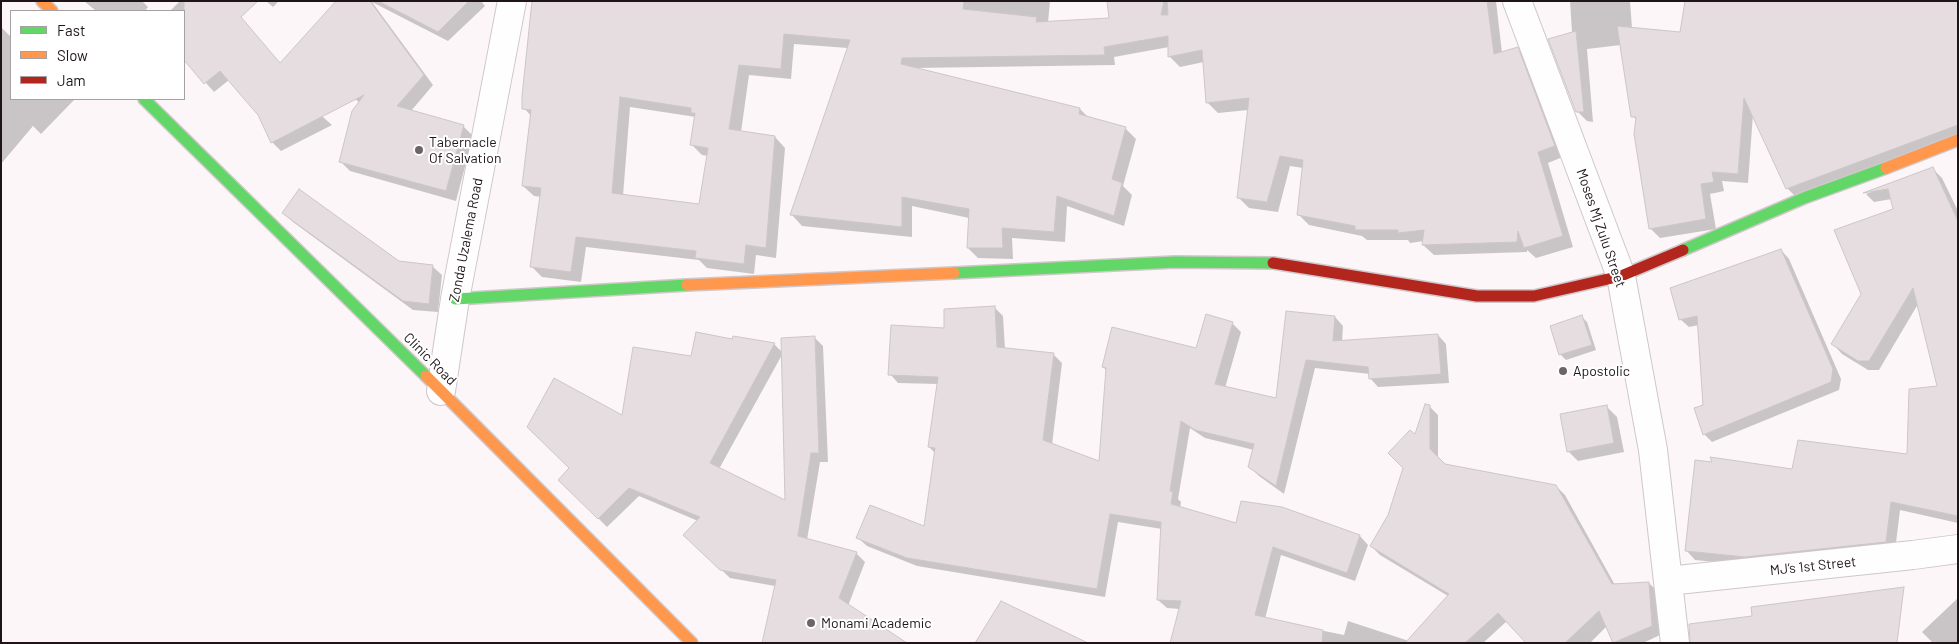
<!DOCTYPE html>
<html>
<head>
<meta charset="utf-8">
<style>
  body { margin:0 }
  #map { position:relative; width:1959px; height:644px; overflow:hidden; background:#fcf6f8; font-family:Barlow,sans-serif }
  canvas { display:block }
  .frame { position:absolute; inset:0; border:2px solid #1f1519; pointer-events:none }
  .legend { position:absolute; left:10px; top:10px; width:175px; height:90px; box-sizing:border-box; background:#fff; border:1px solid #a5a1a3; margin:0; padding:6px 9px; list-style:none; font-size:15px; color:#1f1519 }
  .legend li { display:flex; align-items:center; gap:10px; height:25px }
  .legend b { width:25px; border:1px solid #a5a1a3 }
</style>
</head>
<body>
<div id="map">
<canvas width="1959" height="644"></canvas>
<div class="frame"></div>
<ul class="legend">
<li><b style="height:6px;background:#63d668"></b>Fast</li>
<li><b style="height:6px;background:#ff974d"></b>Slow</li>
<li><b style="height:6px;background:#b3261e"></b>Jam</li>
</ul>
</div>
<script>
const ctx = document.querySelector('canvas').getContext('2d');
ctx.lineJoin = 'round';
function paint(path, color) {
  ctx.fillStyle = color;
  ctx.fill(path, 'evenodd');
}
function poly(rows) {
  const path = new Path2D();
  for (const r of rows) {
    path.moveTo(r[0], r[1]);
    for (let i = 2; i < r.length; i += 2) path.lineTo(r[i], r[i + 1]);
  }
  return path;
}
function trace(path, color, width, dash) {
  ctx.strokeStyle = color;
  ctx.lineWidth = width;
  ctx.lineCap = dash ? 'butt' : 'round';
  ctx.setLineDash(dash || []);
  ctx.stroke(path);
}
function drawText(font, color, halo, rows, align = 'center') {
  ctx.font = font + ' Barlow,sans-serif';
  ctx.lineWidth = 4;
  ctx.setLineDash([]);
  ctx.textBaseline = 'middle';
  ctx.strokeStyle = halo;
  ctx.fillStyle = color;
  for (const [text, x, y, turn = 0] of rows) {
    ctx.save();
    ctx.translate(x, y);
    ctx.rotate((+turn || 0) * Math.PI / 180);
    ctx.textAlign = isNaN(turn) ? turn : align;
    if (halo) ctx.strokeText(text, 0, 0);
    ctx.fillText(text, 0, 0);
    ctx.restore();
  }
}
const shadow = poly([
  [84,1,142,1,148,7,145,11,96,11],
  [180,1,191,1,332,125,281,151,272,142,259,115,229,80,214,92,184,58,184,56,194,47,184,38,184,11,170,11],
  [266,1,279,1,273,7],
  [337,1,481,1,485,6,448,41,372,2,433,85,411,111,463,126,473,136,456,201,350,171,340,161,360,103,355,99],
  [587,1,1050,1,1048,23,1110,19,1108,1,1496,1,1502,53,1517,49,1528,59,1565,156,1548,163,1573,247,1536,258,1527,250,1527,252,1434,255,1423,245,1424,241,1410,243,1408,240,1367,240,1362,236,1309,225,1298,214,1303,168,1290,166,1278,212,1249,208,1238,197,1248,110,1218,113,1208,103,1204,62,1180,67,1170,57,1169,47,1114,57,1115,65,915,68,1080,109,1089,118,1125,128,1136,139,1123,186,1132,195,1124,226,1067,206,1065,242,1012,238,1013,259,978,258,968,248,969,218,912,206,912,237,802,226,792,215,848,48,794,44,791,79,749,75,741,132,775,137,785,148,776,258,756,255,754,274,707,268,699,260,586,247,581,282,542,277,531,266,541,197,534,196,523,186,531,116,524,108],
  [630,107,696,117,691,144,702,155,708,156,700,205,623,196],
  [1570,1,1630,1,1632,28,1681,33,1958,1,1958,138,1797,198,1787,188,1753,114,1748,183,1722,181,1724,191,1710,194,1716,229,1660,238,1650,228,1637,120,1633,116,1621,45,1587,49,1593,122,1587,121,1577,111],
  [1,27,11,37,11,99,74,100,41,134,33,126,1,164],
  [1932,168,1942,178,1958,211,1958,523,1900,510,1895,551,1755,566,1695,560,1686,550,1793,471,1908,455,1939,387,1918,304,1879,370,1868,370,1842,354,1833,344,1862,294,1895,210,1892,199,1874,202,1866,194],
  [284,213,398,262,432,266,442,275,438,312,413,310,293,222],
  [1781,250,1789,259,1841,379,1839,390,1712,442,1704,434,1704,405,1699,325,1689,327,1680,319],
  [995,308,1003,316,1005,349,1053,354,1062,363,1052,445,1100,463,1107,371,1103,367,1197,349,1232,323,1241,332,1225,388,1277,400,1335,317,1343,326,1342,342,1438,335,1446,344,1449,383,1378,387,1370,378,1370,374,1315,368,1284,494,1259,476,1250,467,1254,450,1205,438,1190,428,1178,499,1181,502,1180,508,1237,525,1281,508,1360,536,1368,545,1355,581,1281,555,1265,619,1344,635,1348,621,1409,641,1448,596,1380,555,1371,546,1389,516,1415,436,1429,406,1438,415,1438,459,1445,465,1556,486,1565,495,1615,585,1649,583,1658,592,1660,635,1643,643,1615,643,1607,626,1590,643,1527,643,1507,621,1483,643,1171,643,1180,609,1167,608,1158,600,1162,529,1118,522,1105,597,917,566,867,546,858,538,925,528,935,453,929,447,938,384,898,383,890,374,946,329],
  [1582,317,1587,322,1596,350,1566,360,1561,355,1551,327],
  [814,337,823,346,828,462,820,462,807,540,856,553,865,562,848,606,775,586,730,578,685,535,698,521,639,496,607,527,560,480,623,417,692,357,733,340,774,344,783,353,719,469,786,502],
  [1607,407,1617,417,1624,452,1578,461,1568,451],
  [1958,598,1958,643,1933,643,1922,632]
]);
const building = poly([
  [184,1,258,1,241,17,280,63,336,1,370,1,424,75,397,106,464,125,446,191,339,162,352,111,364,95,271,143,258,115,220,71,204,84,184,60,184,1],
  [378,1,469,1,438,32,378,1],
  [532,1,964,1,963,9,1037,17,1036,22,1109,18,1107,1,1164,1,1161,15,1168,15,1167,1,1487,1,1494,54,1518,47,1555,146,1538,152,1563,236,1524,248,1518,231,1517,242,1422,245,1424,230,1398,233,1398,230,1355,230,1355,226,1297,215,1303,160,1280,156,1267,202,1237,198,1249,98,1206,103,1202,50,1168,57,1168,36,1104,47,1105,55,902,58,901,64,1080,108,1079,114,1126,127,1112,179,1122,183,1114,216,1057,196,1054,232,1002,228,1003,248,967,248,969,209,902,197,902,227,790,215,850,40,784,34,781,69,739,65,729,129,775,136,766,248,746,245,744,264,695,258,696,251,576,237,571,272,530,267,541,188,522,186,531,110,522,109,522,96,532,1],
  [620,97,691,108,691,113,695,113,690,145,708,148,699,204,612,193,620,97],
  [1685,1,1958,1,1958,125,1786,189,1744,98,1738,174,1712,172,1714,182,1701,184,1706,219,1649,229,1634,134,1636,117,1631,117,1617,26,1680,32,1685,1],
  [1576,31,1584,112,1576,112,1548,39,1576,31],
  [1933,167,1958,221,1958,516,1891,502,1886,542,1745,557,1685,551,1695,460,1712,462,1710,457,1792,469,1798,440,1907,454,1909,389,1937,386,1913,288,1869,361,1858,361,1831,344,1861,294,1834,230,1893,209,1888,189,1863,193,1933,167],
  [299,189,399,261,433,265,429,304,403,301,282,213,299,189],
  [1781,249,1833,369,1831,382,1703,435,1694,408,1703,405,1697,316,1679,320,1670,288,1781,249],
  [995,306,997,347,1054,353,1043,440,1099,461,1106,368,1102,367,1112,327,1196,348,1206,314,1233,322,1215,384,1276,398,1286,311,1335,316,1333,341,1438,334,1441,374,1369,379,1368,367,1306,360,1276,486,1248,467,1254,444,1195,430,1181,421,1170,491,1173,492,1171,504,1236,523,1241,501,1282,507,1360,535,1347,573,1273,547,1255,615,1323,630,1322,643,1170,643,1181,601,1157,600,1161,522,1110,514,1097,589,907,558,856,538,870,505,924,526,935,448,928,447,938,377,888,375,891,325,944,328,944,309,995,306],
  [1582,315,1592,345,1559,355,1550,326,1582,315],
  [696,332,732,339,733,336,775,343,710,463,785,500,781,338,815,336,819,453,811,453,798,536,857,552,839,598,907,643,762,643,776,580,720,570,683,535,700,517,629,488,598,519,558,480,569,468,527,427,554,378,622,415,633,347,691,356,696,332],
  [1425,404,1430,405,1430,449,1445,464,1556,485,1612,584,1649,582,1652,626,1613,643,1599,611,1565,643,1526,643,1498,613,1465,643,1405,643,1449,594,1370,546,1388,515,1403,468,1388,453,1410,430,1415,434,1425,404],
  [1607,405,1614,443,1567,452,1560,414,1607,405],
  [1904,587,1897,643,1690,643,1689,624,1752,616,1751,607,1904,587],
  [1001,601,1088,643,975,643,1001,601]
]);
const street = poly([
  [1517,1,1621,276,1653,450,1675,643],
  [441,391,455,299,512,1],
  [1668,581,1913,555,1958,549]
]);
const fast = poly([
  [144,99,426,376],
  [1683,250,1804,198,1886,168],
  [954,273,1175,262,1273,263],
  [455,299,687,285]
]);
const slow = poly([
  [42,1,52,11],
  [1886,168,1958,140],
  [687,285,954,273],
  [426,376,692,643]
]);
const jam = poly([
  [1273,263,1477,296,1534,296,1621,276,1683,250]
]);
const markers = [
  [419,150,5,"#6c6467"],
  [1563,371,5,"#6c6467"],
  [811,623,5,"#6c6467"]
];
const poiNames = [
  ["Tabernacle",429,142],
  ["Of Salvation",429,158],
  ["Apostolic",1573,371],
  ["Monami Academic",821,623]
];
const streetNames = [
  ["Moses Mj Zulu Street",1601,228,71],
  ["Zonda Uzalema Road",466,240,-79],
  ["Clinic Road",430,359,45],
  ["MJ’s 1st Street",1813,566,-6]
];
paint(shadow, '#0003');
paint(building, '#e5dde0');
trace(building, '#cdc6c8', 1);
trace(street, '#cfc7ca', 30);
trace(fast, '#cfc7ca', 14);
trace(slow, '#cfc7ca', 14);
trace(jam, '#cfc7ca', 14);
trace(street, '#fffefe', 28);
trace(fast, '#63d668', 11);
trace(slow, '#ff974d', 11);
trace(jam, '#b3261e', 11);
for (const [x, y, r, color] of markers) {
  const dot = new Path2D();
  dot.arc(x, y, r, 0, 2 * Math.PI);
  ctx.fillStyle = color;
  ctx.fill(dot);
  trace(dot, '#fff', 2);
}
drawText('14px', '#1f1519', '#fff', poiNames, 'left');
drawText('14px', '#1f1519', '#fff', streetNames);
</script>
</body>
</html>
